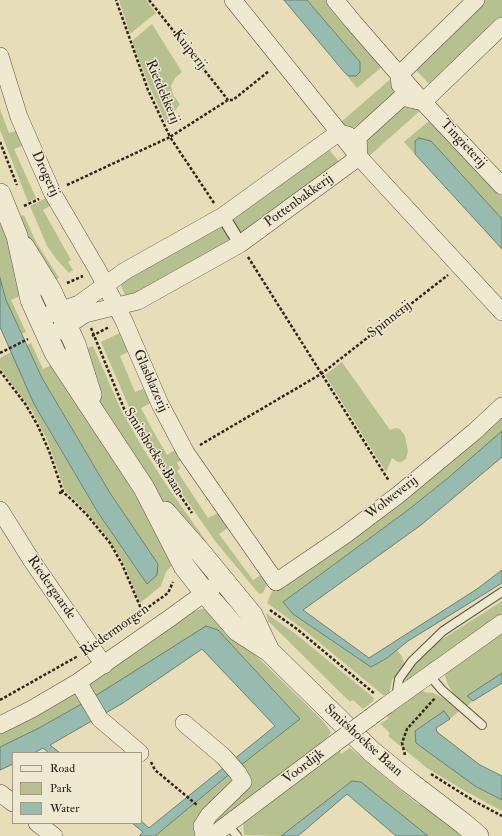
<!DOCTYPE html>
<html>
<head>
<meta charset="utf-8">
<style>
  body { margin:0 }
  #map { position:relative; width:502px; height:836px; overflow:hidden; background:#e8ddb9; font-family:"IM FELL Double Pica",serif }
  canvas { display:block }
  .legend { position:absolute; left:12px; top:752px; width:130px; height:72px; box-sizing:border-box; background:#f0e9d2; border:1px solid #a39a88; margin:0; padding:5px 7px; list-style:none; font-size:12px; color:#2f231a }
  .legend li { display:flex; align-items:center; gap:8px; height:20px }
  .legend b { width:20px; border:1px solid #a39a88 }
</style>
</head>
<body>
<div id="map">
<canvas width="502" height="836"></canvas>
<ul class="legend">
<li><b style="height:5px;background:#f0e9d2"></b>Road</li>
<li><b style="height:11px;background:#b6c18f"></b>Park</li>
<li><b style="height:11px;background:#97bcaf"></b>Water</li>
</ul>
</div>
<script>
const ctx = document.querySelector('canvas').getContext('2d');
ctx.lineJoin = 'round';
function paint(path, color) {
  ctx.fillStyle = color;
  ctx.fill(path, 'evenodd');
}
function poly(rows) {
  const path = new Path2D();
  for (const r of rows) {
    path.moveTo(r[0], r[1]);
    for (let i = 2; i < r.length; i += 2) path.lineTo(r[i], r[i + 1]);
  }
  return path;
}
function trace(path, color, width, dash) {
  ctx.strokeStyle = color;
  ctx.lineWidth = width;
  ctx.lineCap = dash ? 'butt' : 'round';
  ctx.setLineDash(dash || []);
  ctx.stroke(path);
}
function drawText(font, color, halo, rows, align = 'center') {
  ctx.font = font + ' "IM FELL Double Pica",serif';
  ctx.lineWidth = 3;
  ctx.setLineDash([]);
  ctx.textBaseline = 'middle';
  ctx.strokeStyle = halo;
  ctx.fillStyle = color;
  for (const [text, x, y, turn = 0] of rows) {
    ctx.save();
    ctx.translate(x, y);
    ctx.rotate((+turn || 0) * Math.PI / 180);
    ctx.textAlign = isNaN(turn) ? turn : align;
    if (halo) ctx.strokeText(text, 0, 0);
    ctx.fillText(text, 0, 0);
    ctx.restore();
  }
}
const green = poly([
  [119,0,146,0,156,13,130,34],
  [307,0,327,0,383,66,357,88,345,73,349,76,360,62],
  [481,0,502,0,502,19,432,87,413,67],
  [152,24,182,72,175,78,171,86,173,95,180,104,166,123,148,83,132,41],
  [394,76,396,88,393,94,359,124,351,129,346,127,341,122],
  [404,104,422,109,367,158,365,138],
  [0,109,9,133,19,130,24,145,14,149,36,198,28,202,0,130],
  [430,120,502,197,502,219,431,141,414,146,415,154,404,142],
  [326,146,342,165,243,237,230,217],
  [48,197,52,205,43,210,71,260,68,262,73,270,69,273,57,260,47,246,30,206],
  [24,215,36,242,59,278,51,282,37,260,18,218],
  [0,222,11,251,20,296,11,300,26,332,22,334,6,300,0,278],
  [221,222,233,243,136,297,126,297,120,284],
  [122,332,130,351,120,356,135,392,145,388,151,403,141,408,152,429,167,455,176,449,182,459,177,463,180,468,177,471,208,518,218,513,228,528,219,534,253,580,262,574,268,582,263,593,259,594,215,541,179,489,144,435,129,407,101,342],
  [31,343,43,369,52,365,58,376,109,453,138,499,161,532,173,564,166,572,161,586,140,603,125,566,117,552,101,529,79,504,65,491,47,439,31,409,0,368,0,358,11,352,34,404,57,444,97,511,147,583,158,564,110,493,42,378,27,345],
  [93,346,121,410,141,445,165,483,206,541,201,545,174,518,124,445,94,392,83,350],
  [342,362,390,430,395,428,400,429,405,436,408,451,406,459,401,462,398,462,392,458,386,472,325,375],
  [502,412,502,431,492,441,448,478,408,510,283,602,293,614,371,667,387,658,397,650,402,657,404,662,403,666,392,680,389,694,388,695,383,695,303,629,267,603,272,591,358,530],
  [502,601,502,613,406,682,404,678,407,674,422,657,438,642],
  [207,608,323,721,331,732,324,742,208,832,208,826,246,787,238,767,300,719,218,630,92,698,89,684,143,648,193,611],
  [266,613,297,635,374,698,373,701,363,709,353,700,350,702,268,621],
  [502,630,502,673,467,696,473,701,466,707,456,697,448,685,445,676,448,669],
  [421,688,424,692,433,693,443,698,459,711,450,719,444,711,415,731,475,786,502,800,502,811,465,791,427,768,388,736,390,733,380,724,389,718,386,716],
  [74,693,78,693,85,702,39,728,0,747,0,733],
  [350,748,419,805,422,802,470,836,428,836,361,782,352,781,281,836,244,835,243,823,340,750,341,754],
  [232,772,237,779,197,836,155,836]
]);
const water = poly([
  [284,0,307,0,360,62,360,72,356,76,349,76,345,73,284,0],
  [419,138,431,141,502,219,502,249,415,154,415,141,419,138],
  [0,278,6,300,42,378,110,493,158,564,157,575,147,584,97,511,34,404,0,327,0,278],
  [502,431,502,457,421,525,303,610,369,658,477,589,502,570,502,583,408,641,387,658,371,667,293,614,283,602,408,510,448,478,502,431],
  [206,626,218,630,300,719,232,772,155,836,139,836,143,832,132,823,141,823,141,821,149,828,275,726,202,649,123,703,50,745,60,753,49,753,43,748,34,753,13,753,13,764,0,770,0,747,39,728,92,698,206,626],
  [502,673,502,683,473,701,467,696,502,673],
  [444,711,450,719,436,728,437,732,480,765,502,776,502,800,475,786,416,743,415,731,444,711],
  [352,781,361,782,428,836,396,836,347,794,298,836,281,836,352,781]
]);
const path = poly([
  [149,0,228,100],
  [0,142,17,185],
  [67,185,170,137,148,90,116,0],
  [214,203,170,137,228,100,233,100,269,71],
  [24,206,39,199],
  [248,257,389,481],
  [67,283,83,276],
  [91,328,127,416,192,513],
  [92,336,109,327],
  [0,353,28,339],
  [0,371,26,405,38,426,49,451,63,492,72,500,87,515,110,543,122,564,142,611],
  [200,445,321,374,448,275],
  [59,493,63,492],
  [270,610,297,629,375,694],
  [104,639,168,593,173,582],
  [0,700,78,656],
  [405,755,402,743,407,729,435,698],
  [151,762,155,770,197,805],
  [431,774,474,801,502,816]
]);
const service = poly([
  [429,675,442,690,482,725],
  [396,698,399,679,412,661,443,631,502,592],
  [227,824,237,836]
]);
const pedestrian = poly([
  [223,216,240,244]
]);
const minor = poly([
  [233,0,359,157,502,312],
  [335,0,354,23,423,102,502,186],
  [0,56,19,117,52,192,97,269,124,321,160,404,186,453,276,582,345,535,398,495,474,432,502,406],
  [400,85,399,75,476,0],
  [402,97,423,102,502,26],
  [358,137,402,97],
  [48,315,79,304,125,271,223,216,338,133,348,135],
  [56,332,67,326,85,314,138,301,240,244,359,157,358,137],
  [0,510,32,561,104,665],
  [78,682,100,719,140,753],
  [387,705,502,623],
  [184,723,224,757,238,773,243,782,209,815,202,826,204,836],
  [0,725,32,709,78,682,170,618,214,586],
  [0,793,13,803],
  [37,823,54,836],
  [212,836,334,744]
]);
const tertiary = poly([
  [0,194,17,236,31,300,55,353,144,488,184,566,205,593,238,631,269,651,371,751,409,782,464,824,478,836],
  [24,247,51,291,75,344,91,395],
  [165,512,201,553,252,615,269,651]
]);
const minorBridge = poly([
  [334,744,387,705]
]);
const streetNames = [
  ["Kuiperij",189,50,52],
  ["Rietdekkerij",162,92,67],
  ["Tingieterij",463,144,47],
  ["Drogerij",45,174,65],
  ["Pottenbakkerij",299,201,-36],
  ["Spinnerij",390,320,-38],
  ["Glasblazerij",150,381,66],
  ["Smitshoekse Baan",153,452,58],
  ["Wolweverij",392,498,-38],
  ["Riedergaarde",51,588,55],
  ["Riedermorgen",115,631,-35],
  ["Smitshoekse Baan",363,741,42],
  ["Voordijk",304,767,-37]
];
paint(green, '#b6c18f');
paint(water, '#97bcaf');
trace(water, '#6d7f73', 1);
trace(service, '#5d5242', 10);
trace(pedestrian, '#5d5242', 14);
trace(minor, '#5d5242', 18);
trace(tertiary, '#5d5242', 22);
trace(path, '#2f231a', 2.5, [3, 2]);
trace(service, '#f0e9d2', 8);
trace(pedestrian, '#f0e9d2', 12);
trace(minor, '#f0e9d2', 17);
trace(tertiary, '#f0e9d2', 21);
trace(minorBridge, '#5d5242', 18, []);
trace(minorBridge, '#f0e9d2', 17);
drawText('14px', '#2f231a', '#f0e9d2', streetNames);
</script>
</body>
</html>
